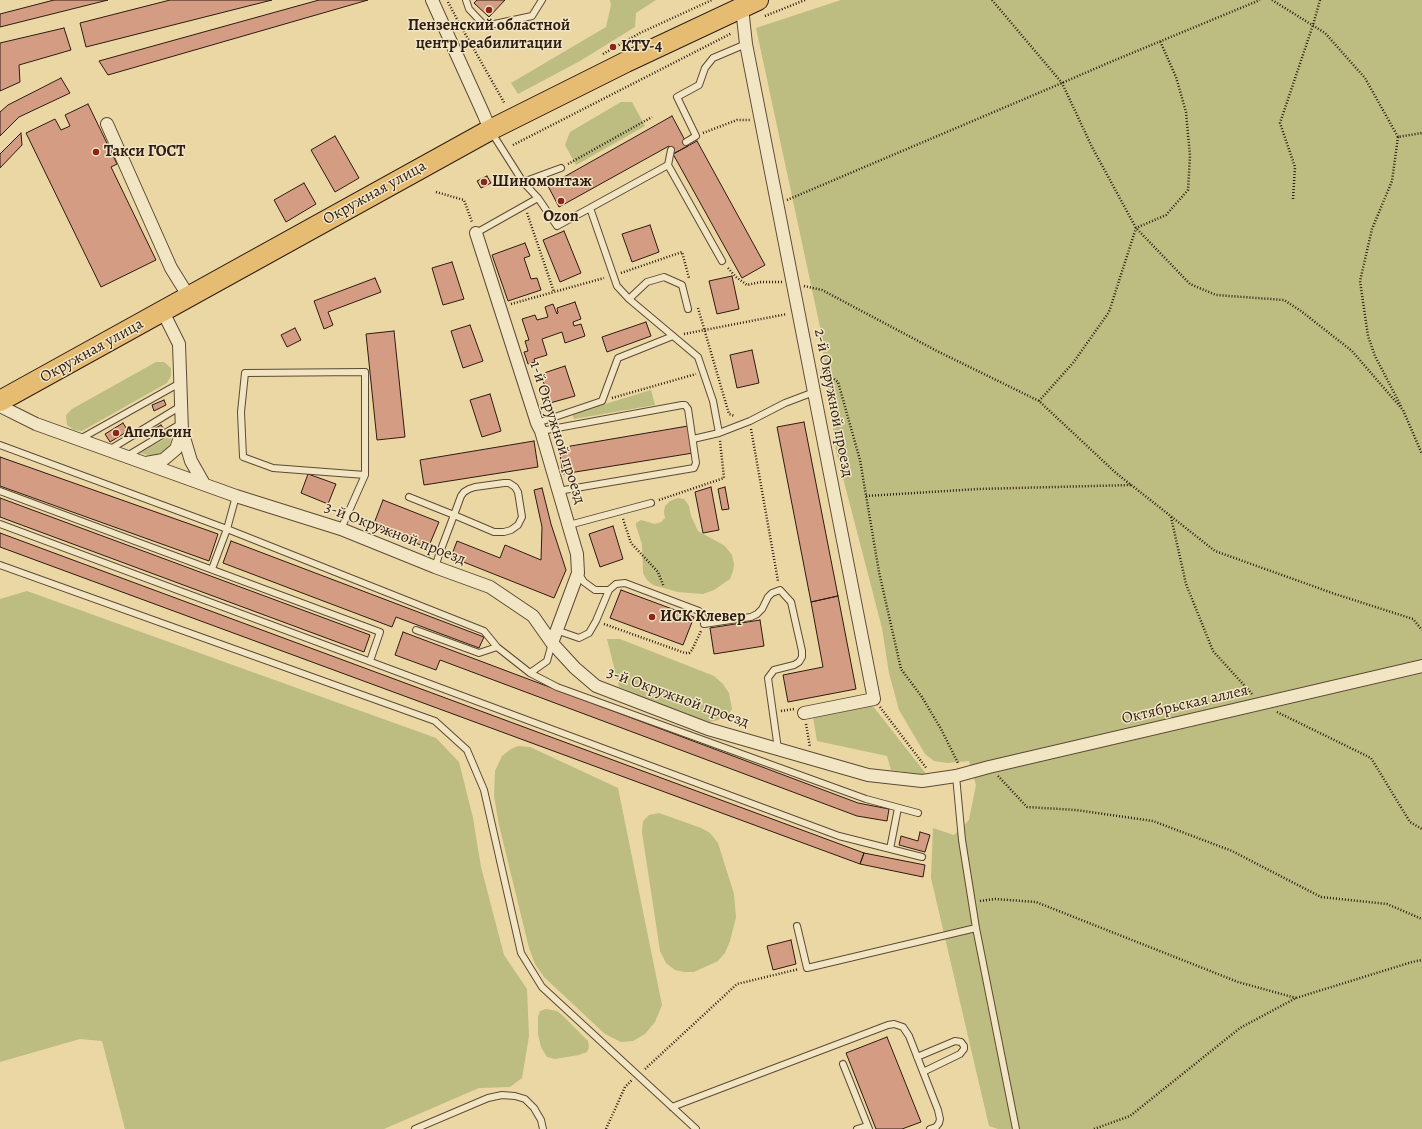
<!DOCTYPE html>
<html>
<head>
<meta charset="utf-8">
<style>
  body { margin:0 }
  canvas { display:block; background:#ead7a4 }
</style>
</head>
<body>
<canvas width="1422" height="1129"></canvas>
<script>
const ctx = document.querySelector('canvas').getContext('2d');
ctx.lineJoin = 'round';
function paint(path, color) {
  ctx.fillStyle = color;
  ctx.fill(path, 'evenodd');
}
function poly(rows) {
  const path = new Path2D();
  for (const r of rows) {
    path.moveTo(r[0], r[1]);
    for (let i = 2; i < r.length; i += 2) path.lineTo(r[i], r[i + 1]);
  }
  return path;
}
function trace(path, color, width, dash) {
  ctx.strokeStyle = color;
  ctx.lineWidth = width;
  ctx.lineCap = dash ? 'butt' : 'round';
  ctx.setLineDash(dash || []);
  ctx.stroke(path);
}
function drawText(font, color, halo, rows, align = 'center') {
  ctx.font = font + ' Alegreya,serif';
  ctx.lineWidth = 3;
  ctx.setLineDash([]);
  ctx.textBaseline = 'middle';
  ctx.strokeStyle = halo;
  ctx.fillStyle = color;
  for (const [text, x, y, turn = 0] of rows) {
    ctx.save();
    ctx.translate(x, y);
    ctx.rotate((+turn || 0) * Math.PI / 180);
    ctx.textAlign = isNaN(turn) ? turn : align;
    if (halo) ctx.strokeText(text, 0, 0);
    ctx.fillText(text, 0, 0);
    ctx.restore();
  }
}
const green = poly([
  [610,0,656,0,636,13,635,27,580,61,518,94,511,83,606,27,611,5],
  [841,0,1422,0,1422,1129,998,1129,989,1126,931,878,933,828,954,835,969,820,976,785,969,761,947,763,934,761,925,754,899,710,889,673,882,628,836,451,820,327,756,28],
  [621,102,632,102,645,126,576,165,565,145,570,132],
  [156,362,164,362,171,368,171,376,167,383,82,431,74,430,67,425,66,415,72,409],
  [651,390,655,405,574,419,572,414],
  [172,435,169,447,162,453,152,456,140,453],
  [678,498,684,499,689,506,691,516,698,531,725,546,732,555,734,564,733,571,730,579,714,590,703,594,678,592,653,585,647,580,643,573,642,544,636,526,636,523,641,520,655,524,661,522,665,518,664,512,665,506,670,501],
  [27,591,436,738,459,762,473,818,481,867,504,955,527,989,529,1036,522,1078,510,1087,479,1088,384,1129,125,1129,102,1041,80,1039,0,1062,0,599],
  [607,639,620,639,714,676,723,684,729,693,732,709,729,714,718,720,709,722,700,721,619,687],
  [872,705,927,775,891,770,887,756,817,741,813,717],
  [518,746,530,747,618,788,662,1005,655,1022,645,1034,633,1041,621,1042,605,1034,544,977,535,964,529,948,499,825,494,796,495,771,502,756,511,749],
  [659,813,701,828,710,833,718,843,734,894,736,917,730,941,725,953,718,961,694,972,684,972,675,970,666,963,660,951,642,832,643,821,649,815],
  [546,1009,557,1011,562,1015,588,1041,589,1047,587,1052,579,1055,555,1059,547,1057,541,1047,538,1034,538,1017,540,1011]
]);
const building = poly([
  [54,0,108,0,0,27,0,14,54,0],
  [170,0,272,0,86,47,80,23,170,0],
  [319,0,368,0,108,75,99,61,319,0],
  [477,0,505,0,489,17,474,3,477,0],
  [64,28,71,50,19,65,20,82,0,91,0,43,64,28],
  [61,78,70,93,19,117,0,136,0,112,8,105,61,78],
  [88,104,117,164,111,167,156,260,101,287,26,133,55,119,61,130,70,126,65,115,88,104],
  [672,116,688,146,673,154,669,146,559,207,548,186,672,116],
  [21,133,22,145,0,168,0,154,21,133],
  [335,136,359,178,335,192,311,150,335,136],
  [697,141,765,265,742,278,673,154,697,141],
  [487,176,491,183,481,188,477,181,487,176],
  [304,183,316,204,286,222,274,200,304,183],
  [650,225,659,252,632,262,622,234,650,225],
  [564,231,581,273,560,282,543,240,564,231],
  [525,243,530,256,524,258,531,279,537,278,541,290,508,301,492,255,525,243],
  [452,262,464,299,443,305,432,268,452,262],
  [732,276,739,309,717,314,709,281,732,276],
  [375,278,381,292,328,312,333,325,324,329,314,301,375,278],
  [575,302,581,319,573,322,574,326,581,324,585,336,565,343,562,332,542,339,547,355,534,359,535,362,528,364,524,352,528,351,525,341,529,340,522,319,535,315,537,320,548,317,545,307,553,304,557,314,558,313,557,308,575,302],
  [646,322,651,336,607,352,602,337,646,322],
  [470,325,483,361,463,368,451,331,470,325],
  [295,328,301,340,287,347,281,335,295,328],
  [394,331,405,437,377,440,366,334,394,331],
  [752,350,759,383,737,388,730,355,752,350],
  [565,366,575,396,550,403,541,374,565,366],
  [490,394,501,431,482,437,470,400,490,394],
  [164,400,166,405,154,411,152,405,164,400],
  [804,422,838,596,811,602,777,427,804,422],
  [123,423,128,431,110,442,105,434,123,423],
  [161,425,164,429,152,435,150,431,161,425],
  [688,426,693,453,563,474,559,448,688,426],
  [534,441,538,467,424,485,420,460,534,441],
  [0,457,218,534,209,561,0,486,0,457],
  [308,474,336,484,328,504,301,493,308,474],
  [711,487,719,530,703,533,695,492,711,487],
  [725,487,729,509,722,510,718,489,725,487],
  [542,488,551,524,566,570,554,598,451,557,457,541,500,558,505,545,541,560,542,527,534,490,542,488],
  [0,498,370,635,364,652,0,517,0,498],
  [383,500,439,522,428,548,373,526,383,500],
  [613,526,623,559,600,567,589,534,613,526],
  [0,533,864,853,860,864,0,547,0,533],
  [231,541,484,637,479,648,396,617,392,627,223,563,231,541],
  [621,590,694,617,683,645,610,618,621,590],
  [838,596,856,689,788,702,783,675,823,667,811,602,838,596],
  [760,620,764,646,714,654,710,628,760,620],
  [403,632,858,803,889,809,887,821,857,816,440,660,436,670,395,655,403,632],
  [920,832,930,835,925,852,899,845,901,836,918,841,920,832],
  [864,853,925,865,923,877,860,864,864,853],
  [791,940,796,964,773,970,767,946,791,940],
  [887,1037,921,1122,902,1129,876,1129,846,1053,887,1037]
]);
const path = poly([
  [992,0,1062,83,1092,147,1136,228,1190,284,1216,295,1284,300,1301,311,1352,351,1403,410,1422,454],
  [1272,0,1325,33,1365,78,1398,137,1422,133],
  [448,2,459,23,505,104],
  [765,16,805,0],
  [603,54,640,33,712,0],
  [703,133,737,120,750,120],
  [1398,137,1392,181,1372,229,1360,281,1368,336,1375,356,1401,406],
  [513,145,732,33],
  [568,164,652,117],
  [436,192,464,200,472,222],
  [1293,199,1295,167,1280,123,1313,25,1320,0],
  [787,200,1062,83,1108,63,1260,0],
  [527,213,554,292],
  [728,268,736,277,747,285,761,282,782,282],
  [621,273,682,252,689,278],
  [804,286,822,290,937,351,1039,401,1116,473,1215,551,1335,594,1413,619,1422,630],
  [511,304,604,278],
  [698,308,729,414,735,416],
  [684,334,787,314],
  [822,370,838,382,860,460,879,572,901,669,922,697,941,729,958,763],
  [612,398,696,374],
  [1039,401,1073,363,1109,312,1136,228,1166,215,1188,190,1190,156,1186,112,1176,77,1160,41],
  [751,429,778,581],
  [866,496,978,489,1131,485],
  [659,500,724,478,720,441],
  [1171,517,1186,584,1213,651,1252,694],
  [623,519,631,543,658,572,664,587],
  [604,624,685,653,689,653,692,650,701,631],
  [880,707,927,769],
  [781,711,794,709],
  [1277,712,1371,758,1410,822,1422,829],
  [806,724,810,747],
  [998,776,1027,807,1076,810,1153,821,1232,851,1321,897,1387,904,1422,919],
  [980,901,995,899,1036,902,1238,982,1296,998],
  [645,1069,737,984,799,969],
  [606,1129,625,1087,632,1080],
  [1094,1129,1130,1116,1240,1028,1296,998,1412,962,1422,960]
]);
const lane = poly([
  [466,0,469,9,485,26,532,16,542,0],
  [492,133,523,182,538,198,557,226,590,208,617,286,629,299,698,357,713,401,719,433],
  [686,142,696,136,677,97,699,85,705,68,713,58,746,44],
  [668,165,671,150],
  [523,182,561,168],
  [590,208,668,165,722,261],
  [476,233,538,198],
  [629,299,647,282,664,277,682,285,688,309],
  [537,423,602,401,618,358,673,336],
  [541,431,682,405,685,405,688,409,696,463,694,468,558,491],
  [80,439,180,383],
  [693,439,719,433,750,421,785,403,814,392],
  [0,445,227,529,484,631,497,647],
  [109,450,181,406],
  [127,456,182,423],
  [0,491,380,632,370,661],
  [409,497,454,515,494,532,504,532,511,530,518,525,522,517,518,492,515,487,509,483,504,483,475,487,469,489,464,492,461,496,454,515,440,552,435,567],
  [0,524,839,836,922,857],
  [569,525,651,503],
  [341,529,365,475,365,372,245,373,241,412,243,457,273,468,365,475],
  [0,565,435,721,467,750,484,790,521,953,542,987,696,1129],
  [212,569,227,529,236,496],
  [578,573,584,582,595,590,609,590],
  [416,630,479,653,497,647,530,673,557,687,866,799,918,813],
  [556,630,579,638,589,633,596,621,609,590,616,584,625,583,699,611,704,619,704,624,751,617,757,614,762,609,768,597,772,593,780,590,791,602,802,651,802,657,799,662,794,665,774,670,768,678,778,749],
  [530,673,547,661,552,643],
  [956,776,962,840,976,928,1016,1129],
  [890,849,898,808],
  [797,926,807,968,976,928],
  [917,1057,955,1041,961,1042,964,1046,964,1049,960,1054,923,1072],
  [843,1064,869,1129],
  [672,1107,888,1025,894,1024,903,1027,909,1036,938,1110,940,1119,939,1123,936,1127,930,1129],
  [415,1129,488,1098,502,1095,515,1096,525,1099,534,1108,541,1120,543,1129],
  [857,1129,867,1126]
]);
const street = poly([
  [432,0,484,115,490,130],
  [742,8,746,44,874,699,804,713],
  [107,124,171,268,189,297],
  [476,233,537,423,541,431,577,554,578,573,552,643],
  [163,312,179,344,182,431,191,461,204,484],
  [0,406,36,424,236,496,341,529,435,567,490,587,533,616,552,643,575,668,596,686,708,729,868,775,922,781,956,776,989,767,1422,666],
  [146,463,163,460,176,449,182,431]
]);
const primary = poly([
  [0,401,490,130,626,62,758,0]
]);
const markers = [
  [489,10,4,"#8f2418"],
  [613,47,4,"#8f2418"],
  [96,152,4,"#8f2418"],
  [484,182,4,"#8f2418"],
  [561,201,4,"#8f2418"],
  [116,433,4,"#8f2418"],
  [652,617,4,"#8f2418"]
];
const poiNames = [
  ["Пензенский областной",489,26,"center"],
  ["центр реабилитации",489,44,"center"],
  ["КТУ-4",621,47],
  ["Такси ГОСТ",104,152],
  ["Шиномонтаж",492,182],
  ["Ozon",561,217,"center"],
  ["Апельсин",124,433],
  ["ИСК Клевер",660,617]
];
const streetNames = [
  ["Окружная улица",375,193,-29],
  ["Окружная улица",92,351,-29],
  ["2-й Окружной проезд",833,403,79],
  ["1-й Окружной проезд",557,433,72],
  ["3-й Окружной проезд",395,534,21],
  ["3-й Окружной проезд",678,698,20],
  ["Октябрьская аллея",1185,705,-13]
];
paint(green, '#bdbc81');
paint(building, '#d49d83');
trace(building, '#2e1b12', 1);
trace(lane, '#5d4a36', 8);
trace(street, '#5d4a36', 14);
trace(primary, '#2e1b12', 22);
trace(path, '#2e1b12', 2.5, [1, 2]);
trace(lane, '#f1e5c4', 6);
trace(street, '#f1e5c4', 12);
trace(primary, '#e5bc72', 20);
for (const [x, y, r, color] of markers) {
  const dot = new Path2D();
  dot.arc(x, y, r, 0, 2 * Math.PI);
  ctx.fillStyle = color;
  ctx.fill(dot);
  trace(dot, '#f1e5c4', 1.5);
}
drawText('bold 16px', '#2e1b12', '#f1e5c4', poiNames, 'left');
drawText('16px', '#2e1b12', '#f1e5c4', streetNames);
</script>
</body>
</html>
